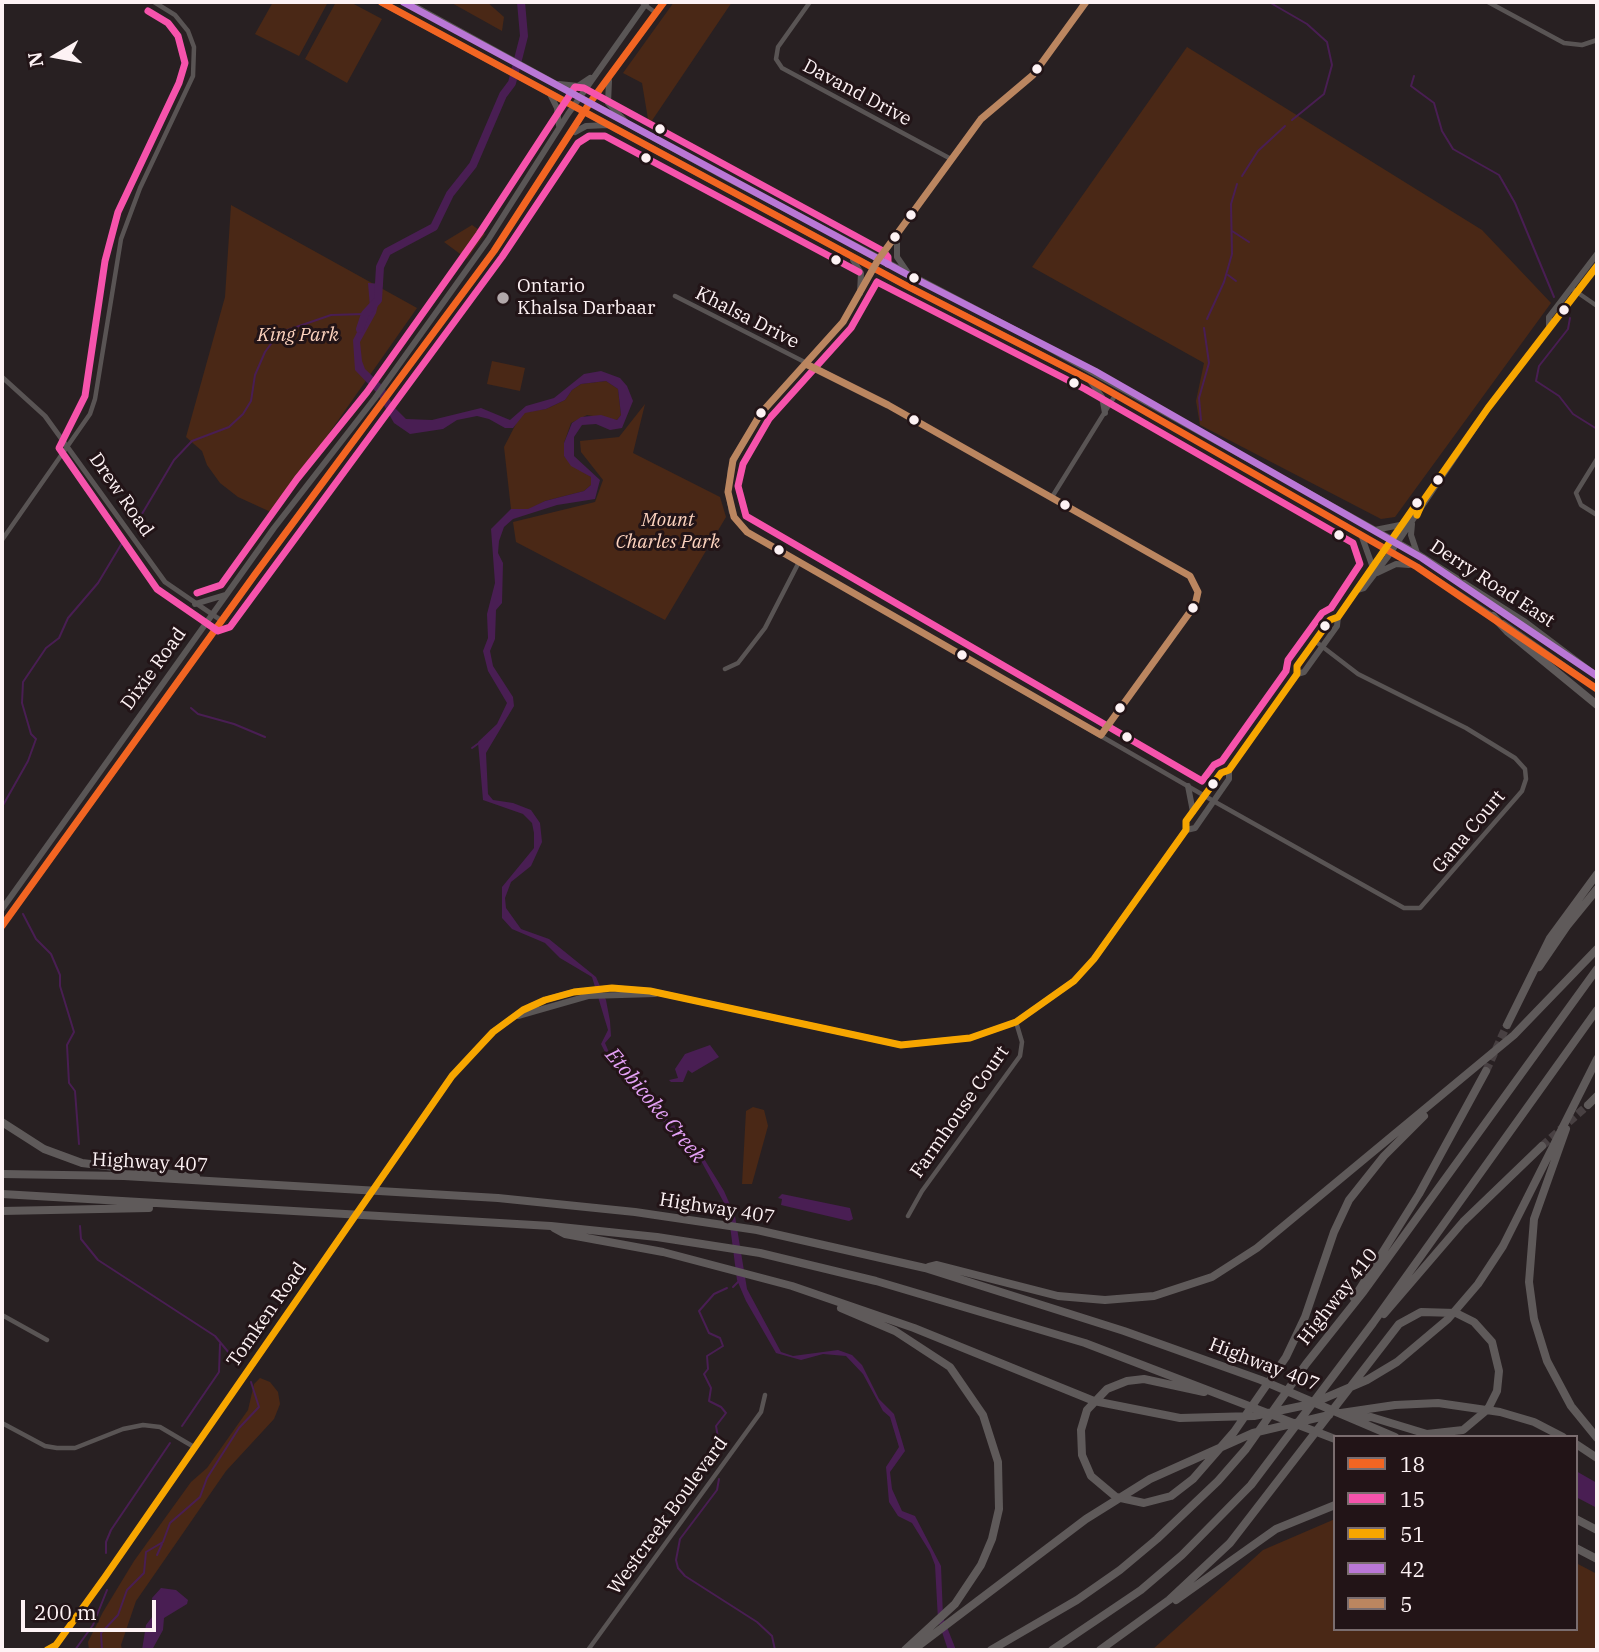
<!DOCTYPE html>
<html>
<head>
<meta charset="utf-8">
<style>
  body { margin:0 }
  #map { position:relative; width:1599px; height:1652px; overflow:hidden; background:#282022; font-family:"IBM Plex Serif",serif }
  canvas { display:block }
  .frame { position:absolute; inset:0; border:4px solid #fdf2f4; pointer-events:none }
  .legend { position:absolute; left:1333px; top:1435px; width:245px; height:196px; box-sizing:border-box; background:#221417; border:2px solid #7a6d6f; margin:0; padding:9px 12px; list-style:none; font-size:21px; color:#fdf2f4 }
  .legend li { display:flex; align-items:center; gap:14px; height:35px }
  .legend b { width:35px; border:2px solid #7a6d6f }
  .north { position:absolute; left:21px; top:21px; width:70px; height:70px; -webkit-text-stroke:5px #221417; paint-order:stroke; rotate:260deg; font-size:19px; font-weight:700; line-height:28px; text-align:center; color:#fdf2f4 }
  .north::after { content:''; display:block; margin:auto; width:24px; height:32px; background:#fdf2f4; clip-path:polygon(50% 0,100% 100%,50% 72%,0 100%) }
  .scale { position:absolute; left:21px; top:1600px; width:135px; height:32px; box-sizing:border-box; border:4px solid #fdf2f4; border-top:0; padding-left:9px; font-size:21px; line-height:24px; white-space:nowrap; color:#fdf2f4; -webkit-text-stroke:5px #221417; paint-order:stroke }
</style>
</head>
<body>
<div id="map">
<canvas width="1599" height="1652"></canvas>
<div class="frame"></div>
<ul class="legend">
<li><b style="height:9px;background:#f26522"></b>18</li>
<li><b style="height:9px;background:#f653ac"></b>15</li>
<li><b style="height:9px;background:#f7a600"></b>51</li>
<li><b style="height:9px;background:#ba77d6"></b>42</li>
<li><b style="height:9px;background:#bb8660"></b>5</li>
</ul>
<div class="north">N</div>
<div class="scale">200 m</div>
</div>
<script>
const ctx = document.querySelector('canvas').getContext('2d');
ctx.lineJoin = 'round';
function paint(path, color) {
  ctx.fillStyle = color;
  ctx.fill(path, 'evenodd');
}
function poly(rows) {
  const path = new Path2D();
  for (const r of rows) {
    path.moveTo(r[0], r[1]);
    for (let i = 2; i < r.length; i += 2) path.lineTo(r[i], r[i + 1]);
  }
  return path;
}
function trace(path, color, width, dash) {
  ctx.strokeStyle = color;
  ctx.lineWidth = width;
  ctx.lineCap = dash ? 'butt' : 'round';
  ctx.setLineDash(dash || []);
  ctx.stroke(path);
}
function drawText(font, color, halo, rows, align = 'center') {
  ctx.font = font + ' "IBM Plex Serif",serif';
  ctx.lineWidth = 6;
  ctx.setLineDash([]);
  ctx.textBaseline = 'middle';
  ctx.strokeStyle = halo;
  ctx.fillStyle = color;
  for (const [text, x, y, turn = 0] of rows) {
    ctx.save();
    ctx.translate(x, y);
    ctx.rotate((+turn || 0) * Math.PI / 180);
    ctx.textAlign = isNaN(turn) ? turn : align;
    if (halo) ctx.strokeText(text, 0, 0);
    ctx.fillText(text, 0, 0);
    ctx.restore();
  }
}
const green = poly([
  [273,2,328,2,299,56,255,34],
  [336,2,350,2,382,19,347,83,305,59],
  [450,2,487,2,504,17,502,31],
  [674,2,732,2,649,125,642,83,623,73],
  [1187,47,1482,230,1551,303,1395,517,1381,519,1200,425,1196,401,1204,363,1032,267],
  [231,205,417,308,273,513,238,497,220,483,207,465,202,451,186,437,225,297],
  [472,225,485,234,467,259,444,242],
  [492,361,525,368,520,391,487,384],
  [606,381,618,389,621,415,617,420,587,415,571,423,564,443,564,456,591,477,591,485,584,491,545,501,528,510,511,509,504,447,519,418,525,412,546,409,565,400,572,390,581,384],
  [645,404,633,453,720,497,726,517,665,620,516,542,513,522,595,502,603,480,581,452,580,441,619,437],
  [753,1107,764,1110,768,1126,752,1184,742,1184,746,1111],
  [260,1378,270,1382,278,1392,280,1404,274,1419,226,1471,136,1601,121,1645,122,1650,89,1650,88,1642,103,1612,134,1561,191,1482,207,1468,248,1410,254,1384],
  [1335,1519,1335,1629,1576,1629,1576,1563,1597,1574,1597,1650,1152,1650,1263,1550]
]);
const water = poly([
  [368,283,383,284,376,313,360,342,362,361,365,369,384,387,393,406,406,419,432,420,481,408,510,420,526,406,554,398,584,374,601,371,620,378,627,386,633,401,622,428,610,430,596,424,582,425,574,437,574,456,600,480,595,499,557,505,513,519,504,527,499,541,498,553,503,563,502,603,496,610,495,639,490,651,493,666,513,697,514,706,486,753,488,794,493,800,513,803,531,810,540,823,542,842,531,866,511,882,505,898,506,908,521,929,549,939,596,977,606,1000,610,1021,611,1036,605,1043,611,1057,639,1077,657,1108,698,1149,724,1191,735,1216,747,1289,781,1352,793,1356,838,1350,852,1355,862,1365,879,1399,894,1414,905,1451,890,1472,892,1489,902,1511,915,1516,941,1566,943,1617,956,1650,948,1650,938,1620,935,1565,930,1552,912,1523,898,1516,889,1502,886,1467,899,1447,890,1417,883,1411,863,1374,846,1356,823,1354,801,1360,776,1353,746,1301,737,1280,728,1210,700,1159,655,1113,632,1078,611,1063,606,1054,601,1044,608,1030,592,977,560,958,545,943,512,929,502,918,502,887,534,848,534,833,532,823,523,814,483,800,478,742,497,724,507,703,488,671,483,651,488,638,487,614,495,583,491,529,511,509,528,509,545,501,584,491,591,485,591,477,571,466,564,456,564,443,572,423,581,417,601,415,617,420,621,415,618,389,606,381,581,384,572,390,565,400,546,409,525,413,513,428,505,428,489,419,477,416,457,420,443,429,410,434,394,423,377,393,355,370,353,340,370,307],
  [710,1045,719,1057,692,1073,688,1070,683,1082,671,1082,669,1080,678,1078,675,1069,685,1054],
  [782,1194,850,1208,853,1219,849,1221,781,1205,782,1199,778,1198],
  [1576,1471,1597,1483,1597,1508,1576,1497],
  [161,1588,176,1590,188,1600,187,1604,164,1618,163,1630,152,1650,142,1650,146,1625,155,1613,152,1598]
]);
const stream = poly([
  [1269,2,1307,24,1327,42,1332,65,1324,94,1292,120],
  [1414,76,1411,86,1434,103,1442,131,1453,149,1499,175,1515,203,1554,297],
  [1242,176,1258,151,1285,126],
  [1232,231,1249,242],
  [1228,275,1236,281],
  [1570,318,1568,329,1539,366,1536,381,1559,396,1573,414,1597,429],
  [1207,319,1224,282,1232,254,1231,204,1237,184],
  [1201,420,1199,398,1209,363,1204,328],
  [139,521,140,531],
  [136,524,174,460,192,441,229,427,243,414,251,401,255,375,265,352,279,333,331,315,365,314],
  [191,708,198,714,234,724,265,737],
  [472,748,479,743],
  [2,807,28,761,36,739,31,734,22,703,23,682,46,648,59,638,68,618,98,583,122,543],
  [23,914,36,939,51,954,60,975,60,986,74,1032,67,1045,69,1083,75,1091,79,1144],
  [80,1226,81,1239,98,1260,215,1336,239,1365],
  [733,1287,739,1281],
  [182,1426,219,1372,220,1344],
  [715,1463,712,1451,719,1443,716,1426,726,1413,721,1407,709,1401,711,1388,704,1374,708,1369,707,1356,723,1346,720,1338,709,1333,699,1311,714,1294,727,1288],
  [719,1479,717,1490,680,1539,676,1560,678,1568,685,1576,757,1622,772,1636,775,1650],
  [106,1553,106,1542,111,1530,170,1443],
  [157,1555,162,1544],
  [75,1650,93,1625,107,1590],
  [102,1650,101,1633,118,1615,127,1590,144,1573,146,1552,163,1542,170,1523,200,1497,207,1478,239,1428,259,1407,251,1382]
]);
const river = poly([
  [360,329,365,314,378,300,380,267,387,252,434,227,450,194,473,165,503,95,512,83,524,36,521,2]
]);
const motorwayTunnel = poly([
  [1486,1071,1507,1025],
  [1542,1146,1588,1105]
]);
const minor = poly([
  [641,2,656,13],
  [810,2,778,47,776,59,782,68,951,159],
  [1086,2,1033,75,981,119,878,260,843,322,756,420,730,469,728,492,731,512,747,532,1217,803,1404,908,1420,908,1522,791,1526,779,1525,769,1515,758,1466,728,1358,674,1315,641],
  [1488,2,1564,43,1582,45,1597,40],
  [1571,288,1597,306],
  [675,296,887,404,1190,576,1198,592,1195,605,1101,735],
  [1597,459,1576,493,1581,505,1597,515],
  [1052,497,1116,394],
  [2,540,90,414,95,399,121,239,140,188,193,76,194,47,188,31,175,15,154,2],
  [725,669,738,663,765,628,799,562],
  [908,1216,922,1191,1020,1056,1022,1042,1016,1022],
  [2,1315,47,1340],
  [2,1423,45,1446,57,1448,75,1448,123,1429,143,1425,160,1427,194,1447],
  [588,1650,761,1412,765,1395]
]);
const tertiary = poly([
  [2,377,45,416,165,582,222,621]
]);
const secondary = poly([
  [381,2,905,285,1090,380,1417,567,1494,617],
  [407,2,727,178,1025,335,1417,553,1524,621,1597,676],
  [609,81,608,103,626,122],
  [559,84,578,86,590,78],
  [550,94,557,108,559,126],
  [575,132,586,126,608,125],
  [897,235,897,257,908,273],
  [853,260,861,273,860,293],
  [1549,327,1549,317,1597,254],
  [1091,382,1102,397,1105,413],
  [1412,524,1411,535,1417,553],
  [1375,530,1400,525],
  [1362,537,1372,565],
  [1377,573,1396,564,1409,565],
  [1357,590,1364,588,1387,558,1488,408,1597,266],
  [195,604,225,595],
  [1503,623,1597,689],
  [1297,674,1304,672,1337,626,1338,617],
  [1188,786,1193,812],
  [1186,830,1195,828,1229,779,1229,770],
  [2,909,274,528,375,398,488,240,568,114,647,2],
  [2,926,256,573,494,251,589,104,664,2],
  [518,1016,588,996,655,994],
  [47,1650,56,1645,105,1577,452,1076,493,1032,523,1010,545,1000,574,992,612,988,650,991,901,1045,970,1038,1016,1022,1074,981,1094,959,1186,830,1186,821,1221,773,1229,770,1297,674,1297,666,1330,620,1338,617,1417,503,1423,501]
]);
const motorway = poly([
  [1493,616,1508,632,1597,705],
  [1539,967,1567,926,1597,889],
  [1507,1025,1550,938,1597,874],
  [1588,1105,1597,1096],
  [2,1122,44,1149,82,1163,196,1177],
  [1566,1129,1534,1219,1529,1282,1534,1319,1547,1361,1571,1406,1597,1438],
  [2,1174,124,1176,498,1198,635,1212,757,1230,925,1268,1124,1331,1261,1380,1395,1437],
  [2,1194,551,1226,657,1237,760,1253,876,1281,1085,1343,1335,1439],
  [2,1211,149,1208],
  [554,1228,565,1234,663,1252,792,1286,914,1328,1094,1401,1180,1418,1254,1416,1311,1404,1367,1380,1397,1362,1448,1319,1478,1284,1503,1246,1597,1059],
  [929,1267,937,1265,1058,1296,1105,1300,1154,1296,1212,1277,1257,1248,1514,1035,1597,949],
  [1354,1298,1419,1194,1486,1071],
  [841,1308,895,1331,950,1367,983,1415,998,1462,999,1509,992,1539,981,1565,955,1604,905,1650],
  [1384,1314,1463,1222,1542,1146],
  [1204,1392,1144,1379,1127,1381,1107,1389,1087,1410,1081,1430,1082,1455,1091,1476,1116,1497,1144,1503,1171,1496,1193,1479,1234,1432,1286,1357,1305,1317,1334,1232,1349,1200,1384,1156,1424,1116],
  [1341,1413,1395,1405,1438,1403,1500,1412,1534,1422,1563,1437],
  [1576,1444,1597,1458],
  [1576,1519,1597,1530],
  [1576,1548,1597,1559],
  [1176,1600,1276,1529,1335,1505],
  [913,1650,1086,1519,1150,1479,1253,1433,1329,1415],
  [991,1650,1077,1600,1120,1570,1157,1539,1218,1481,1246,1449,1306,1364,1364,1291,1597,969],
  [1052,1650,1141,1590,1182,1555,1251,1485,1373,1323,1597,1010],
  [1100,1650,1169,1600,1230,1543,1399,1324,1421,1312,1456,1313,1474,1322,1492,1342,1499,1371,1497,1391,1488,1409,1463,1430,1427,1434,1371,1417,1357,1418]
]);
const bus1 = poly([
  [381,2,905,285,1090,380,1417,567,1597,689],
  [2,926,256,573,494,251,589,104,664,2]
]);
const bus2 = poly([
  [148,11,168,23,178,36,185,63,179,83,118,212,105,261,85,396,59,448,157,589,218,631,230,627,502,257,578,143,589,136,605,136,859,272],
  [877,282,1085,389,1353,543,1360,564,1331,608,1322,613,1288,660,1286,671,1222,761,1214,765,1202,781,746,516,738,486,743,464,769,419,851,328,877,282],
  [197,593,221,585,297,479,367,392,479,234,575,87,584,88,883,251,888,257,888,264]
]);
const bus3 = poly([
  [1417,515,1423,501,1488,408,1597,266],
  [47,1650,56,1645,105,1577,452,1076,493,1032,523,1010,545,1000,574,992,612,988,650,991,901,1045,970,1038,1016,1022,1074,981,1094,959,1186,830,1186,821,1221,773,1229,770,1297,674,1297,666,1330,620,1338,617,1417,503,1423,501]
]);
const bus4 = poly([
  [403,2,910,276,1095,371,1422,558,1597,676]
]);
const bus5 = poly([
  [806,364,888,405,1190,576,1198,592,1195,605,1101,735,747,532,734,517,728,492,733,460,761,413,843,322,878,260,981,119,1033,75,1086,2]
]);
const markers = [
  [1037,69,6,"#fdf2f4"],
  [660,129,6,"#fdf2f4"],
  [646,158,6,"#fdf2f4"],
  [911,215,6,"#fdf2f4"],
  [895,237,6,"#fdf2f4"],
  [836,260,6,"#fdf2f4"],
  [914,278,6,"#fdf2f4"],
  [503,298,7,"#b2a8aa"],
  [1564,310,6,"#fdf2f4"],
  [1074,383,6,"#fdf2f4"],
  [761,413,6,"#fdf2f4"],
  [914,420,6,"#fdf2f4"],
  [1438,480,6,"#fdf2f4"],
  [1417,503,6,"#fdf2f4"],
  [1065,505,6,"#fdf2f4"],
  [1339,535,6,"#fdf2f4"],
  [779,550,6,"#fdf2f4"],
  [1193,608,6,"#fdf2f4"],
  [1325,626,6,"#fdf2f4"],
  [962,655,6,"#fdf2f4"],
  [1120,708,6,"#fdf2f4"],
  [1127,737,6,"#fdf2f4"],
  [1213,784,6,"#fdf2f4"]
];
const streetNames = [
  ["Davand Drive",857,93,28],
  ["Khalsa Drive",747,318,27],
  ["Drew Road",121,495,55],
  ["Derry Road East",1492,584,33],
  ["Dixie Road",154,669,-54],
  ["Gana Court",1469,832,-50],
  ["Farmhouse Court",960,1112,-55],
  ["Highway 407",150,1163,3],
  ["Highway 407",717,1209,9],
  ["Highway 410",1338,1297,-52],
  ["Tomken Road",267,1315,-55],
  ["Highway 407",1264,1365,21],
  ["Westcreek Boulevard",668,1516,-54]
];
const poiNames = [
  ["Ontario",517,287],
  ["Khalsa Darbaar",517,309]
];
const parkNames = [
  ["King Park",298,336],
  ["Mount",668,521],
  ["Charles Park",668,543]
];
const waterNames = [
  ["Etobicoke Creek",655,1106,50]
];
paint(green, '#4a2816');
paint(water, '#491e53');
trace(stream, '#491e53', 2);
trace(river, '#491e53', 8);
trace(motorwayTunnel, '#484042', 8, [8, 4]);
trace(minor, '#595454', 4.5);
trace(tertiary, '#595454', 5);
trace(secondary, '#5a5656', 6);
trace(motorway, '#5f5a5a', 8);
trace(bus1, '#f26522', 7);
trace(bus2, '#f653ac', 7);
trace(bus3, '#f7a600', 7);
trace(bus4, '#ba77d6', 7);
trace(bus5, '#bb8660', 7);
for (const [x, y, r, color] of markers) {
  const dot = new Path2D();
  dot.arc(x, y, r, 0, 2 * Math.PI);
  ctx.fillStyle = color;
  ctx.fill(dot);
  trace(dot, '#221417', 2.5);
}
drawText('19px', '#fdf2f4', '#221417', streetNames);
drawText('19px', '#fdf2f4', '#221417', poiNames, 'left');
drawText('italic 19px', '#fdd3be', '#221417', parkNames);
drawText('italic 21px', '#e5a1f7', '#221417', waterNames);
</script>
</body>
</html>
